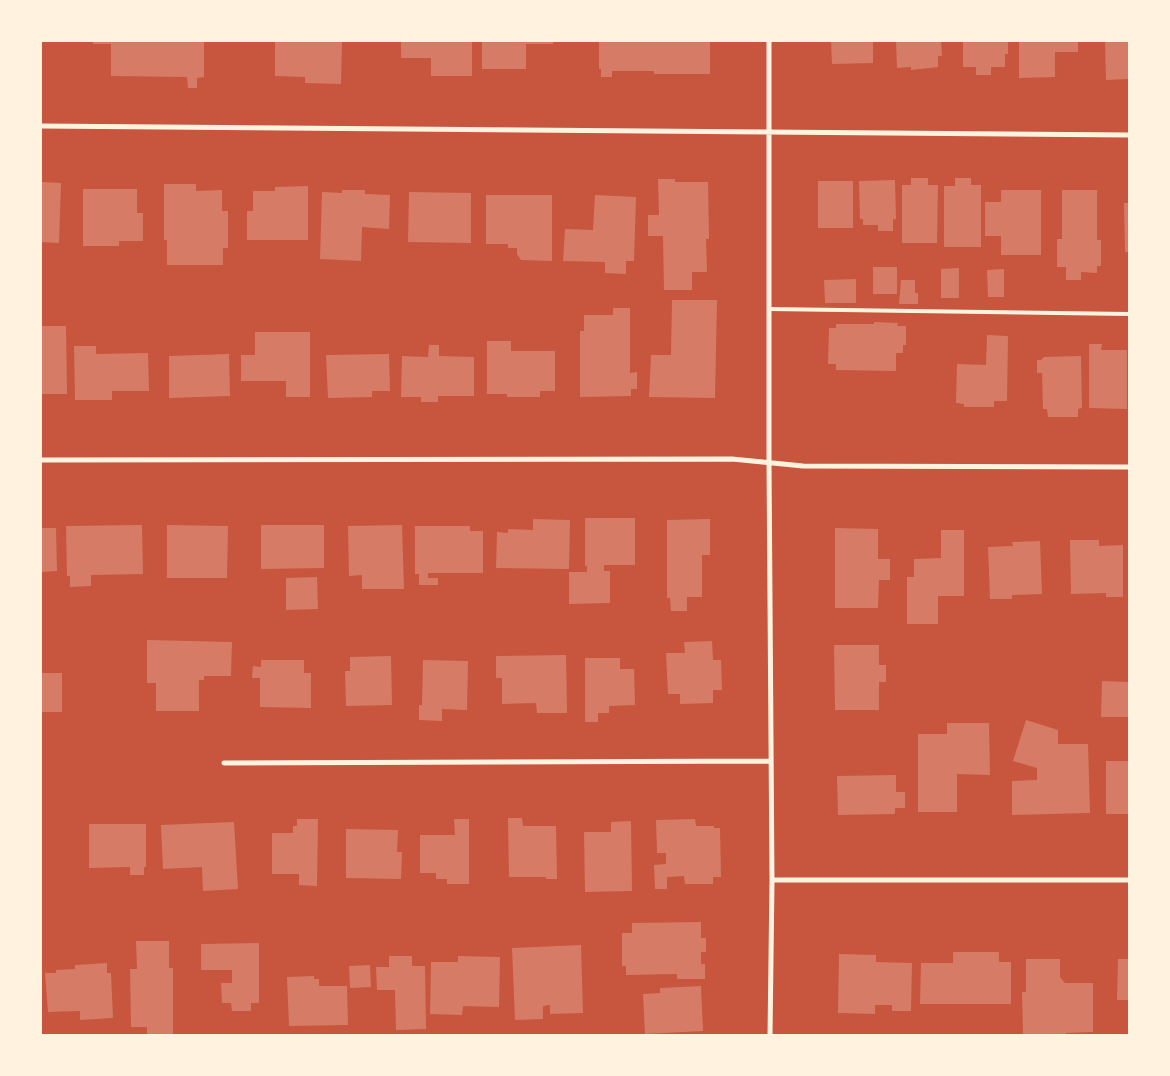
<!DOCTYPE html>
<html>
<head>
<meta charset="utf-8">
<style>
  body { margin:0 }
  #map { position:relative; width:1170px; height:1076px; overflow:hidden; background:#c8553d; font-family:"Noto Sans",sans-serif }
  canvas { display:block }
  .frame { position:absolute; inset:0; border:42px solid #fff3e0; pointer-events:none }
</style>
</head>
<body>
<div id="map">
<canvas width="1170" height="1076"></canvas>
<div class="frame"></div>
</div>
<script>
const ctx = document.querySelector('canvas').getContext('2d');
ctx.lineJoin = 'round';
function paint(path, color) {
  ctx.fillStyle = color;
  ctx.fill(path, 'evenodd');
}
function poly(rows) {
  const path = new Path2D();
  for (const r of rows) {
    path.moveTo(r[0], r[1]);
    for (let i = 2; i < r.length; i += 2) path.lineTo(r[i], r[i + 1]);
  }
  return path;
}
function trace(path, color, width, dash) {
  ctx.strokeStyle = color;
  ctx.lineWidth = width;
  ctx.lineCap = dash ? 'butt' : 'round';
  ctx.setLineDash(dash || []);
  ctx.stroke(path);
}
const building = poly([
  [93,41,204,41,204,77,197,78,197,88,188,88,187,77,111,76,111,44,93,44],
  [275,41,342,41,341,84,305,83,305,77,275,76],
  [401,41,472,41,472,76,431,76,431,58,401,58],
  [482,41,553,41,553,44,526,44,526,69,482,69],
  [599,41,710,41,710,74,654,74,654,71,612,71,612,77,601,77,601,69,599,69],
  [831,41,873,41,873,63,832,64],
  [896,41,941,41,942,56,938,56,938,67,911,70,911,67,897,68],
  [963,41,1008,41,1008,54,1005,54,1005,67,991,67,991,75,976,75,976,67,963,67],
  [1019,41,1078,41,1078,52,1055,52,1055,77,1019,78],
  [1105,41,1129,41,1129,79,1106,80],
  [911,178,928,178,928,185,938,185,937,243,902,243,902,185,911,185],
  [955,178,971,178,971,185,981,185,981,247,944,247,944,186,955,186],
  [658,179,675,179,675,182,708,182,709,239,706,239,707,272,692,272,692,290,664,290,663,236,648,236,648,215,659,215],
  [895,180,896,219,893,219,893,231,878,231,878,225,863,225,863,219,860,219,859,181],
  [818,181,853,181,853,228,818,228],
  [41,182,61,183,59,243,41,242],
  [164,184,196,184,196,191,222,190,222,211,228,211,228,248,223,248,223,265,167,265,167,240,164,240],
  [308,186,308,240,247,240,247,211,253,211,253,191,275,191,275,187],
  [83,189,137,189,137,213,143,213,143,241,119,241,119,246,83,246],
  [342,190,365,190,365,194,390,195,389,229,362,227,361,261,320,259,322,192,342,193],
  [1001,190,1041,190,1041,255,1001,255,1001,236,985,236,985,202,1001,202],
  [1062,190,1097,190,1097,240,1101,240,1101,266,1097,266,1097,273,1081,272,1081,280,1066,280,1066,267,1057,267,1057,239,1062,239],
  [409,192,471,193,471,243,408,242],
  [486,195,552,195,552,261,521,260,517,254,517,248,508,248,508,244,486,244],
  [595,195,636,197,634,261,626,261,626,274,605,273,605,262,563,261,565,229,593,230],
  [1124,203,1129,203,1129,252,1125,252],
  [873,267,897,267,897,294,873,294],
  [959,268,959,298,941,298,941,269],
  [1004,269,1004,297,988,297,987,270],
  [856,279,856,303,825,303,824,280],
  [901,280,915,280,915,293,918,293,918,304,899,304],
  [672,300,717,300,715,398,649,397,651,355,671,355],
  [613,308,630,308,630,373,637,372,637,389,631,389,631,396,580,397,580,331,584,331,584,315,613,315],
  [874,322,898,323,897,326,906,326,906,345,903,345,903,353,896,353,896,371,836,370,836,364,828,364,829,328,836,328,836,324,874,324],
  [41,326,66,326,67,394,41,394],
  [255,332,310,332,310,397,286,397,286,381,241,381,241,355,255,355],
  [987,335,1008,336,1007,401,994,401,994,407,964,407,964,404,956,403,957,364,986,365],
  [487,341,511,341,511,351,555,351,555,391,540,391,540,397,507,397,507,394,487,394],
  [1089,344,1102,344,1101,350,1127,350,1127,409,1089,408],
  [429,345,439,345,439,356,474,357,474,396,438,396,438,402,421,402,421,397,401,397,402,356,428,357],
  [74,346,96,346,96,354,148,353,149,391,112,391,112,400,75,400],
  [229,354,230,396,169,398,169,356],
  [389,354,390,391,372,391,372,397,328,398,326,355],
  [1081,356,1082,408,1078,409,1078,417,1048,417,1047,409,1043,409,1042,373,1037,373,1037,360,1041,360,1044,357],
  [585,518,635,518,635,565,604,565,604,571,610,571,610,603,569,604,569,572,587,572,587,566,585,566],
  [533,519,570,520,569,569,496,568,497,532,508,533,508,529,533,530],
  [710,519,710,555,702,555,702,597,687,597,687,611,671,611,670,598,667,598,667,520],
  [142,525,143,574,91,575,91,586,70,587,70,576,67,576,66,526],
  [167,525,228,526,227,578,167,578],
  [261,525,324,525,324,568,261,569],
  [402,525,404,589,362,589,362,575,349,576,348,526],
  [415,526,470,526,470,531,483,531,483,573,428,573,428,578,438,578,438,585,419,585,419,574,415,574],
  [41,528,56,528,57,571,41,572],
  [835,528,878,529,878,559,890,559,890,580,879,580,878,608,835,608],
  [941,530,964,530,964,596,938,596,938,624,907,624,907,577,914,577,914,559,941,558],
  [1070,540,1099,540,1099,546,1123,545,1123,597,1106,597,1106,593,1071,594],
  [1040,541,1042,594,1012,595,1012,599,990,599,988,547,1013,546,1012,542],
  [317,577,318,609,286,610,286,578],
  [147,640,232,642,231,676,204,676,204,680,199,680,199,711,156,711,156,683,147,683],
  [712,641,713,660,721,660,722,690,713,690,713,703,680,704,680,694,668,694,666,653,685,653,684,642],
  [834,645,879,645,879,665,886,665,886,682,879,682,879,710,835,710],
  [566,655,567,713,537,713,536,703,502,704,502,678,496,678,496,656],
  [391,656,392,705,346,706,345,671,350,671,350,657],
  [585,658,620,658,620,669,634,669,635,705,609,706,609,713,598,713,598,722,585,722],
  [261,660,304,660,304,673,311,673,311,708,260,707,260,678,252,678,253,666,261,667],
  [423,660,468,661,467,710,442,709,442,721,419,720,419,705,422,705],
  [41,673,62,673,62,712,41,712],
  [1102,681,1129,682,1129,717,1101,717],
  [1026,720,1058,730,1058,744,1088,744,1090,813,1012,815,1012,781,1037,780,1037,768,1013,761],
  [947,723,989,723,990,775,957,774,957,812,918,812,918,734,947,734],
  [1106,761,1129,761,1129,814,1106,814],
  [896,775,896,792,905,792,905,808,895,808,895,814,838,815,837,776],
  [508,818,522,818,523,826,556,826,557,879,546,879,546,877,509,877],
  [297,819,318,819,317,886,299,885,299,874,272,874,272,833,293,833,293,826,297,826],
  [454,819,469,819,469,884,447,884,447,879,436,879,436,873,420,873,420,835,455,835],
  [695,819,696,826,714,826,714,828,720,828,721,877,713,877,713,884,685,884,684,876,667,877,667,889,655,889,654,865,666,864,666,853,657,853,656,820],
  [631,821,632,891,585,892,584,832,611,832,611,822],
  [234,822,238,889,203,891,202,867,163,869,161,825],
  [89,824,146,824,146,867,144,867,144,875,130,875,130,867,89,868],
  [346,829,398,830,397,852,402,852,401,879,346,878],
  [701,922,701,938,706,938,706,952,701,952,701,964,705,964,705,979,677,979,677,974,626,975,626,966,622,966,622,933,632,933,632,923],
  [136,941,169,941,169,968,173,968,173,1035,147,1035,147,1027,131,1027,130,969,137,969],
  [259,943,259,1003,251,1003,251,1011,232,1011,231,1003,222,1003,221,983,232,983,232,970,201,970,201,944],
  [581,945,583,1013,550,1014,550,1005,543,1006,543,1019,515,1020,512,948],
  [953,952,999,952,999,962,1011,962,1011,1004,920,1004,921,963,953,963],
  [839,954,876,955,876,962,912,963,911,1011,892,1011,892,1005,875,1005,875,1014,838,1013],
  [389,956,412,956,412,966,425,966,426,1029,396,1030,395,990,377,990,376,967,389,967],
  [458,956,500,957,499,1007,463,1006,462,1015,430,1014,431,962,458,962],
  [1026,959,1060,959,1060,977,1065,983,1093,983,1093,1032,1066,1033,1066,1035,1023,1035,1022,992,1026,992],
  [1118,959,1129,959,1129,1000,1117,1000],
  [107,963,107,973,111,973,113,1018,80,1020,80,1011,48,1012,45,973,56,973,56,970,75,969,75,965],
  [370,965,371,987,350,988,349,966],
  [314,976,314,979,319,979,319,986,347,986,348,1025,289,1026,287,977],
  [701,986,703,1031,645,1034,643,994,660,993,660,988]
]);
const service = poly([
  [769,309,1129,314]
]);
const minor = poly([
  [769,41,769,462,772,880,770,1035],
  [41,126,1129,135],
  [41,460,732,459,803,466,1129,467],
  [224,763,771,761],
  [772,880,1129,880]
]);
paint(building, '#d67c66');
trace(service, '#fff3e0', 4);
trace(minor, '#fff3e0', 5);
</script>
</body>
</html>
